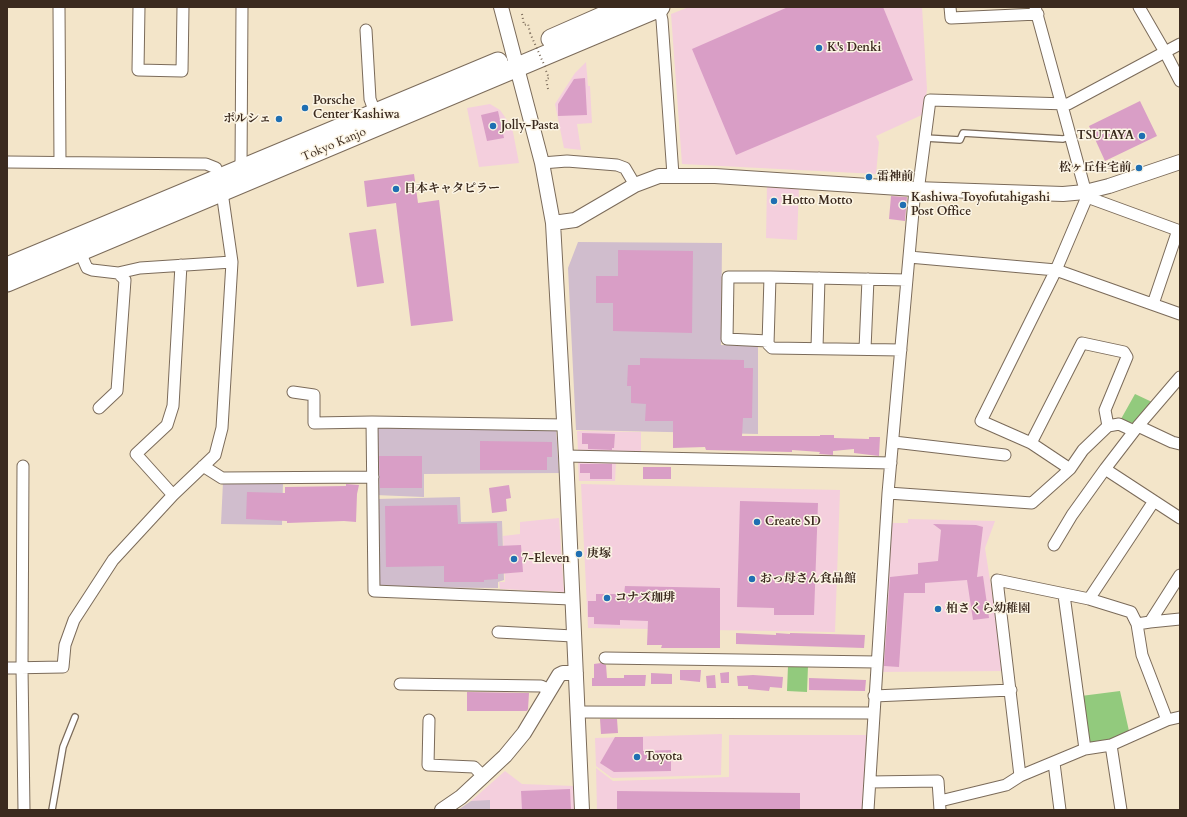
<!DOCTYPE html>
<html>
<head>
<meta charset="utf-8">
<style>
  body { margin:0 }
  #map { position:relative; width:1187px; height:817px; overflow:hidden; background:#f3e5c9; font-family:Cardo,serif }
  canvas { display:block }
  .frame { position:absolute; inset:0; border:8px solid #3b2a1e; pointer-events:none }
</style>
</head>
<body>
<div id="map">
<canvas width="1187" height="817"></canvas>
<div class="frame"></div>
</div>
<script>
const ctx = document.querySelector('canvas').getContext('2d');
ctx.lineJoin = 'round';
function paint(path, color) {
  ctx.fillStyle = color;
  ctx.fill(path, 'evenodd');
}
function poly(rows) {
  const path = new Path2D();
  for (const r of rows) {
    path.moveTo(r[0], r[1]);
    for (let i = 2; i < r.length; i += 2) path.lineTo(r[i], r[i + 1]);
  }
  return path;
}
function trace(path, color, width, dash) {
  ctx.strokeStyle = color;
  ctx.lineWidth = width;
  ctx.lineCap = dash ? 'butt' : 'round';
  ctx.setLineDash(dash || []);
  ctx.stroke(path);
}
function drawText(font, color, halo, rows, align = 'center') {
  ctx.font = font + ' Cardo,"Noto Serif JP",serif';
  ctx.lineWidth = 3;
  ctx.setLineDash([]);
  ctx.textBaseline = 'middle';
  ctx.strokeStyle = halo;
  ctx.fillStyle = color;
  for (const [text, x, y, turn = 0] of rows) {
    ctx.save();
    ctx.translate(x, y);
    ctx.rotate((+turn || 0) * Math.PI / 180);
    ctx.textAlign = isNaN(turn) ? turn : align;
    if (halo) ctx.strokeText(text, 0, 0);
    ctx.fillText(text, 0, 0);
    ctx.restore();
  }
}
const built = poly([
  [689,7,922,7,927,89,924,114,876,136,879,142,876,174,682,164,671,14],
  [586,62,588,86,590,86,592,123,577,124,581,150,564,148,555,104,575,73],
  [490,104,500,110,512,127,519,163,479,167,467,108],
  [767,185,799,187,797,240,766,238],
  [577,431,641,432,641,452,578,451],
  [578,460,616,461,615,481,579,481],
  [581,484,840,490,835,632,588,628],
  [559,518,564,592,500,589,499,582,505,582,503,536,520,534,520,522],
  [908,519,995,521,985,548,1004,671,877,672,889,523,908,523],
  [722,734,721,775,612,778,596,766,595,738],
  [729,735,867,735,862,810,597,810,596,768,613,781,729,777],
  [505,771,522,784,574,786,575,810,490,810,490,801,471,801]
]);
const industrial = poly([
  [578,242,722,243,721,345,758,346,758,434,576,430,568,268],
  [378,427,556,429,559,473,424,474,424,497,375,495,374,433],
  [223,482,283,482,282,525,221,524],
  [460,497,461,522,502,521,504,580,498,582,498,588,381,587,377,580,376,499],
  [490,800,490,810,458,810,471,801]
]);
const green = poly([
  [1135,394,1152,402,1138,422,1132,423,1121,419],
  [788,666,808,666,807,692,787,691],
  [1120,691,1129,731,1107,742,1088,745,1081,696]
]);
const building = poly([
  [788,7,883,7,913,80,736,155,692,49],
  [585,78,587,115,558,116,558,104,574,79],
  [1140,101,1157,136,1105,161,1089,126],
  [498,111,504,138,487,141,481,115],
  [414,174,418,203,439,200,453,321,411,326,396,203,367,207,364,181],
  [891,196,907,197,905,221,889,219],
  [376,229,384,283,357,287,349,233],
  [618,250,693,251,692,333,613,331,613,303,596,303,596,276,618,276],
  [640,358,744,360,744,368,753,368,752,418,743,418,742,436,820,436,820,435,834,435,834,438,869,439,869,437,880,437,879,456,854,453,854,449,833,451,833,455,819,454,820,452,792,450,792,452,706,450,705,447,673,448,673,421,645,421,646,404,631,403,631,386,627,386,628,365,640,365],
  [582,433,615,434,614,448,612,448,612,450,588,449,588,444,582,444],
  [480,441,552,442,552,457,547,457,547,470,480,470],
  [379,456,422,456,422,488,380,488],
  [580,464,612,464,612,479,590,479,590,473,580,473],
  [643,467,671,467,671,479,643,479],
  [346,484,359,485,357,494,356,522,344,521,287,523,287,521,246,519,247,492,285,493,285,487,346,486],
  [509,485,511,498,506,499,507,511,492,513,489,488],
  [740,501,818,503,814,615,774,615,774,608,737,607],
  [457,505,458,524,497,523,498,546,521,545,523,572,498,574,498,579,484,580,484,582,444,582,444,566,386,567,385,506],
  [933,524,976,525,983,527,977,577,983,576,989,618,973,620,967,580,925,583,925,593,904,593,899,667,884,666,890,577,918,574,918,563,938,561,941,530],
  [625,586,720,588,720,648,661,648,662,645,647,645,648,621,620,620,620,625,594,624,594,617,588,617,588,601,596,601,596,594,624,594],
  [736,633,776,635,776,633,790,634,790,633,865,635,864,648,736,644],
  [601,663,606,665,607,678,624,678,624,675,646,675,645,686,592,686,592,678,594,678,594,664],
  [680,670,701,670,700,682,680,680],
  [729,672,729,683,721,683,720,673],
  [651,673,672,674,672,684,651,684],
  [715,675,716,688,707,688,706,676],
  [753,675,783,677,782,688,770,687,769,691,748,689,748,686,738,686,737,676],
  [809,678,866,680,865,691,809,690],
  [467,692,529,693,528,709,527,711,467,711],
  [600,719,617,719,618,733,601,734],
  [615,737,643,737,643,751,671,750,671,771,614,772,600,763],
  [570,789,571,810,522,810,521,791],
  [617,791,800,793,800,810,617,810]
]);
const path = poly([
  [522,14,524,25,528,24,530,33],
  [546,71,549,78,546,79,548,89]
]);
const service = poly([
  [925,138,960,140,963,133,1063,139,1069,137],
  [52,810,63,747,75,717]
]);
const minor = poly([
  [59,7,60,162],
  [139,7,138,70,182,71,183,7],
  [659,7,662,20,673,175],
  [950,7,951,18,1038,14],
  [1035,7,1087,197,1180,231],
  [1139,7,1165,52,1180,44],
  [366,30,370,99,377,118],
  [7,162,206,164,216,168,222,192,232,262,222,428,215,455,173,495,113,560,74,620,65,645,63,667,7,668],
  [542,163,567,161,617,165,625,168,635,185],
  [241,168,242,7],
  [80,252,87,268,92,270,118,273,140,268,232,262],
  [909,257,1056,270,1180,314],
  [1153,304,1178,230],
  [768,341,727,339,728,277,770,277],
  [817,348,819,278],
  [865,349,868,279],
  [901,350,772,348,768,344,770,277,907,280],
  [293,392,314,395,314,423,372,422],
  [99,408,117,391,125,280,118,273],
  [565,425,372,422,374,591,571,599],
  [1138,426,1172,442,1180,444],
  [894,442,1005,455],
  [1031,443,1082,343,1124,352,1127,357,1105,410,1108,426],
  [566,456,891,463],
  [23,466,22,668,24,810],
  [203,466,222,478,373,477],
  [1070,469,1031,443,981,421,1056,270,1087,197],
  [1105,469,1180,518],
  [888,493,1032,503,1070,469,1083,450,1108,426,1119,424,1134,431],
  [173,495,136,454,167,425,173,406,181,265],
  [1054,545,1072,515,1105,469,1138,426,1180,377],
  [1064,595,1085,749],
  [1089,599,1154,501],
  [1150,622,1180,619],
  [1137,624,1150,622,1180,575],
  [498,632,573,636],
  [605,658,876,662],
  [400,684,541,686,550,690],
  [874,696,1011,690],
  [578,712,873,713],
  [429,720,428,765,474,767,484,777],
  [1167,720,1180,717],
  [1111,745,1121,810],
  [1054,763,1060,810],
  [870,782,938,781,940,810],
  [940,801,1006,785,1020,776,1085,749,1111,745,1167,720,1142,655,1137,624,1131,612,1089,599,997,580,1020,776],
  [868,810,888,493,915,189,919,184,930,100,1068,104,1165,52,1180,81]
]);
const tertiary = poly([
  [501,7,542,163,553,223,566,456,582,810],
  [553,223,575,220,635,185,659,176,715,176,915,189,1063,194,1085,192,1109,186,1180,162],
  [442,810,461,797,505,756,524,733,559,675,563,673,576,673]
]);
const trunk = poly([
  [551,39,624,7],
  [7,267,498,62],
  [7,282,660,7]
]);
const pathBridge = poly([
  [530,33,546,69]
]);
const markers = [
  [819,48,4,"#1f6fb2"],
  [305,108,4,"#1f6fb2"],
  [279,119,4,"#1f6fb2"],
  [493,126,4,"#1f6fb2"],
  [1142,136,4,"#1f6fb2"],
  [1139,168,4,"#1f6fb2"],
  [869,177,4,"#1f6fb2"],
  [396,189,4,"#1f6fb2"],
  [774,201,4,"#1f6fb2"],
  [903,205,4,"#1f6fb2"],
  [757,522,4,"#1f6fb2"],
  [579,554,4,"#1f6fb2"],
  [514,559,4,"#1f6fb2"],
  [752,579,4,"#1f6fb2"],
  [607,598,4,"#1f6fb2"],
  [938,609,4,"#1f6fb2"],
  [637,757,4,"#1f6fb2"]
];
const poiNames = [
  ["K's Denki",827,48],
  ["Porsche",313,101],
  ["Center Kashiwa",313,115],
  ["ポルシェ",271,119,"right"],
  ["Jolly-Pasta",501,126],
  ["TSUTAYA",1134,136,"right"],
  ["松ヶ丘住宅前",1131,168,"right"],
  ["雷神前",877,177],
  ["日本キャタピラー",404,189],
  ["Kashiwa Toyofutahigashi",911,198],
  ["Post Office",911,212],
  ["Hotto Motto",782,201],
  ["Create SD",765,522],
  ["庚塚",587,554],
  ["7-Eleven",522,559],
  ["おっ母さん食品館",760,579],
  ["コナズ珈琲",615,598],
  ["柏さくら幼稚園",946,609],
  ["Toyota",645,757]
];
const streetNames = [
  ["Tokyo Kanjo",334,145,-23]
];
paint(built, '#f4cfdd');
paint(industrial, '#d0bdcd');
paint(green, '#92ca7d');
paint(building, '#d99ec6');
trace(service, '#7b6b5a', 8);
trace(minor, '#7b6b5a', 13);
trace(tertiary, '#7b6b5a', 16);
trace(trunk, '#7b6b5a', 21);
trace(path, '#7b6b5a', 2, [1, 3]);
trace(service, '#fff', 5.5);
trace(minor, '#fff', 11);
trace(tertiary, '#fff', 14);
trace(trunk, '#fff', 19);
trace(pathBridge, '#7b6b5a', 2, [1, 3]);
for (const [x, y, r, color] of markers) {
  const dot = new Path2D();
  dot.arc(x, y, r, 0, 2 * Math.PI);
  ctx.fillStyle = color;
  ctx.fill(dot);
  trace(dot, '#fcf5e5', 1.5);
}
drawText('bold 12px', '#3b2a1e', '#fcf5e5', poiNames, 'left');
drawText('12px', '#3b2a1e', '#fcf5e5', streetNames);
</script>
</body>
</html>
